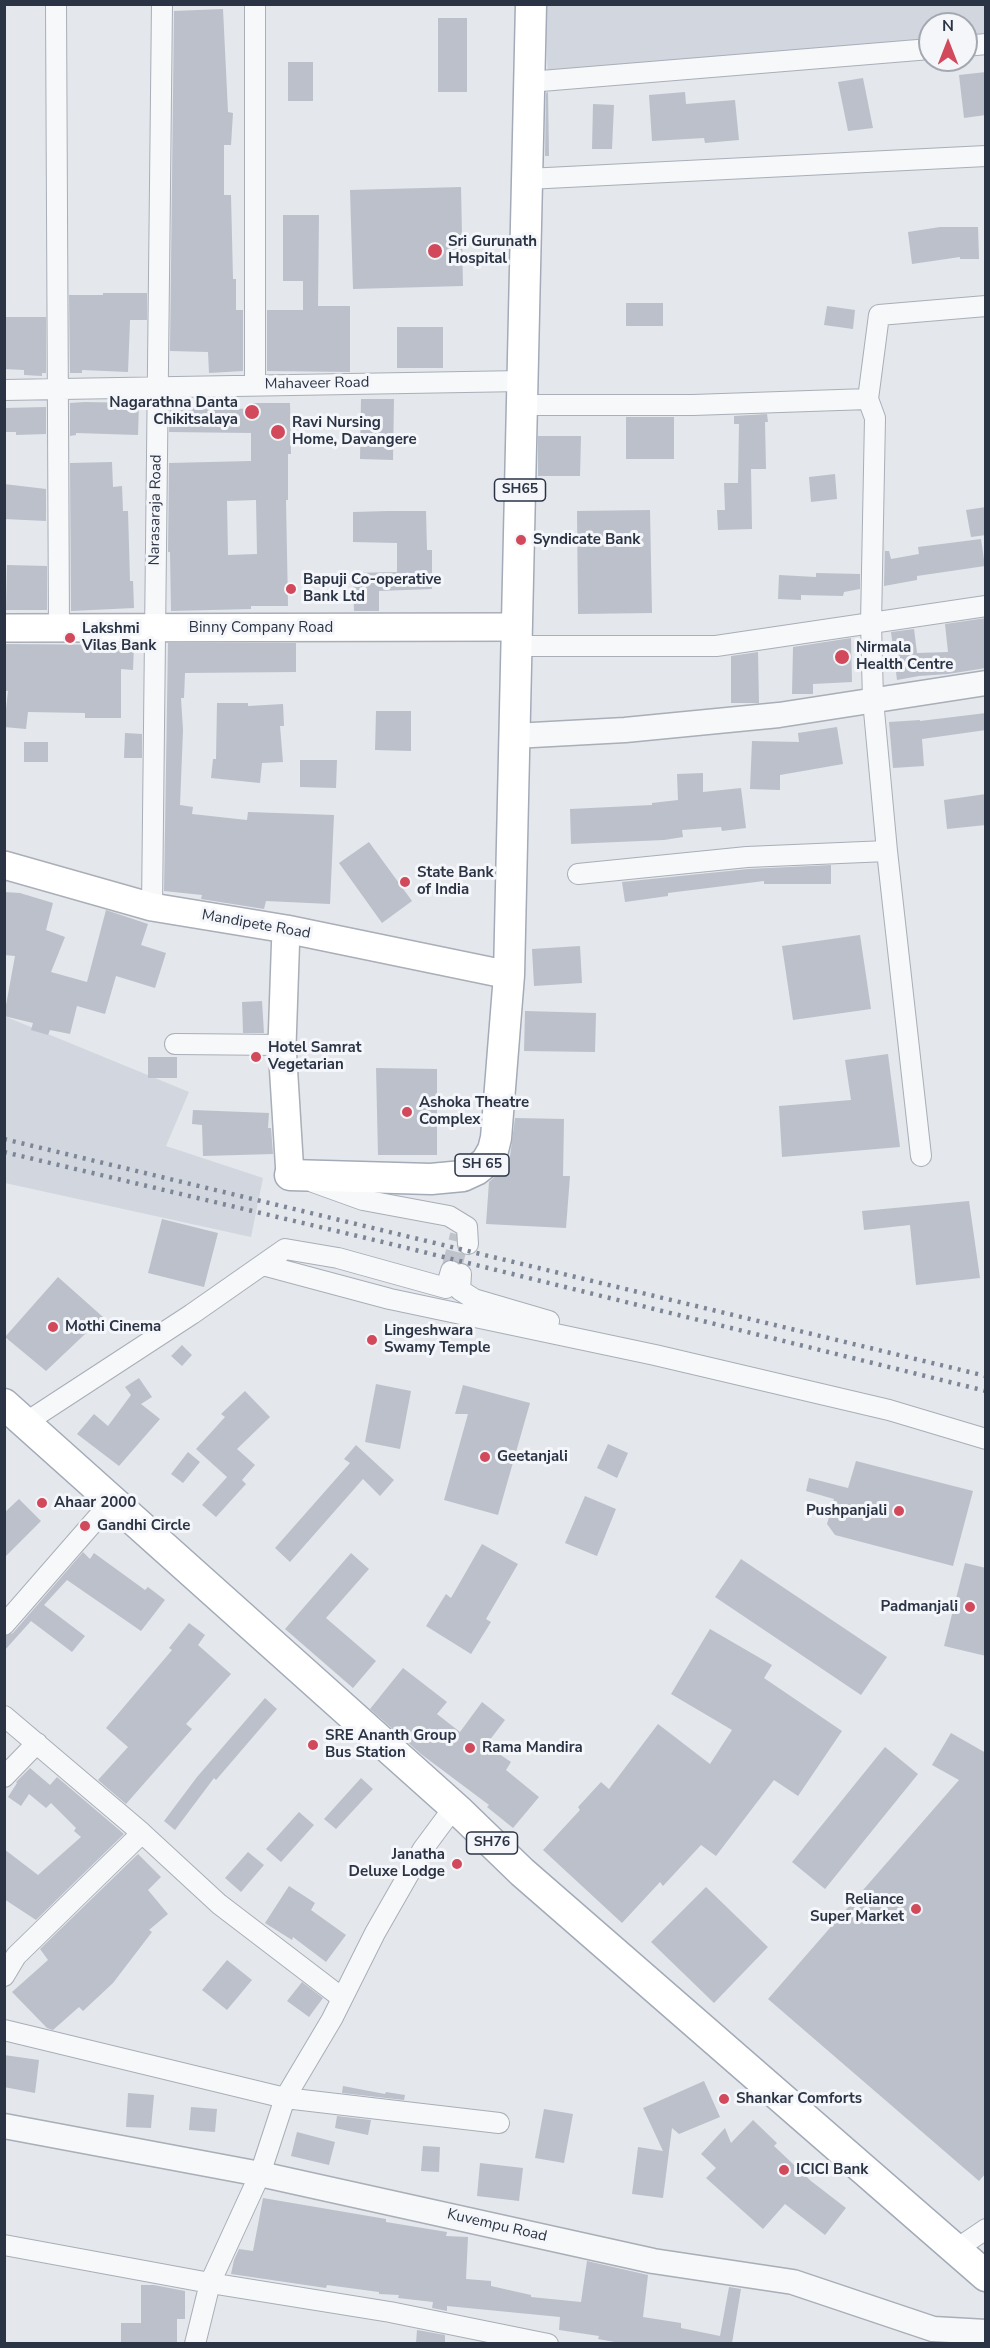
<!DOCTYPE html>
<html>
<head>
<meta charset="utf-8">
<style>
  body { margin:0 }
  #map { position:relative; width:990px; height:2348px; overflow:hidden; background:#e4e7ec; font-family:"Nunito Sans",sans-serif }
  canvas { display:block }
  .frame { position:absolute; inset:0; border:6px solid #2b3445; pointer-events:none }
  .north { position:absolute; left:918px; top:12px; width:60px; height:60px; box-sizing:border-box; background:#f4f6f9; border:2px solid #a4a8b1; border-radius:50%; rotate:0deg; font-size:16px; font-weight:700; line-height:24px; text-align:center; color:#2b3445 }
  .north::after { content:''; display:block; margin:auto; width:21px; height:27px; background:#d1495b; clip-path:polygon(50% 0,100% 100%,50% 72%,0 100%) }
</style>
</head>
<body>
<div id="map">
<canvas width="990" height="2348"></canvas>
<div class="frame"></div>
<div class="north">N</div>
</div>
<script>
const ctx = document.querySelector('canvas').getContext('2d');
ctx.lineJoin = 'round';
function paint(path, color) {
  ctx.fillStyle = color;
  ctx.fill(path, 'evenodd');
}
function poly(rows) {
  const path = new Path2D();
  for (const r of rows) {
    path.moveTo(r[0], r[1]);
    for (let i = 2; i < r.length; i += 2) path.lineTo(r[i], r[i + 1]);
  }
  return path;
}
function trace(path, color, width, dash) {
  ctx.strokeStyle = color;
  ctx.lineWidth = width;
  ctx.lineCap = dash ? 'butt' : 'round';
  ctx.setLineDash(dash || []);
  ctx.stroke(path);
}
function drawText(font, color, halo, rows, align = 'center') {
  ctx.font = font + ' "Nunito Sans",sans-serif';
  ctx.lineWidth = 6;
  ctx.setLineDash([]);
  ctx.textBaseline = 'middle';
  ctx.strokeStyle = halo;
  ctx.fillStyle = color;
  for (const [text, x, y, turn = 0] of rows) {
    ctx.save();
    ctx.translate(x, y);
    ctx.rotate((+turn || 0) * Math.PI / 180);
    ctx.textAlign = isNaN(turn) ? turn : align;
    if (halo) ctx.strokeText(text, 0, 0);
    ctx.fillText(text, 0, 0);
    ctx.restore();
  }
}
const built = poly([
  [545,5,985,5,985,49,966,50,966,24,930,24,930,53,548,82],
  [4,1016,189,1092,166,1146,263,1178,251,1237,5,1183]
]);
const building = poly([
  [223,9,228,112,233,113,231,145,224,145,224,195,231,195,233,279,236,279,236,310,243,310,243,371,209,373,208,352,170,351,174,11],
  [438,18,467,18,467,92,438,92],
  [288,62,313,62,313,101,288,101],
  [986,72,986,115,964,118,959,75],
  [863,78,873,128,848,131,838,82],
  [548,92,549,156,545,156,546,93],
  [685,92,686,104,735,100,739,140,705,143,704,138,652,141,649,95],
  [593,104,614,105,612,149,592,149],
  [461,187,463,286,353,289,350,190],
  [283,215,319,215,318,306,350,306,350,372,267,371,267,310,303,310,303,281,283,281],
  [940,227,978,227,979,259,960,259,960,257,912,264,908,232],
  [103,293,147,293,147,320,130,320,128,372,82,370,82,373,70,373,69,295,103,295],
  [626,303,663,303,663,326,626,326],
  [827,306,855,310,853,329,824,325],
  [4,317,46,317,46,373,42,373,42,376,24,375,24,370,4,369],
  [397,327,443,327,443,368,397,368],
  [361,399,394,399,393,460,360,459],
  [85,402,139,403,138,435,76,433,76,435,70,436,70,403],
  [251,403,290,403,291,454,288,454,288,500,286,500,288,606,251,606,251,609,171,611,170,552,168,552,169,463,251,461,251,433,169,432,170,407,251,409],
  [256,500,257,554,228,555,227,501],
  [46,407,46,434,16,435,16,432,4,432,4,408],
  [767,414,768,422,765,422,766,469,751,469,752,529,718,530,717,510,725,510,724,483,738,483,739,424,734,424,734,416],
  [626,417,674,417,674,459,626,459],
  [538,436,581,436,580,476,538,476],
  [112,462,113,487,122,486,123,511,128,511,130,581,133,581,134,608,71,611,70,463],
  [835,474,837,499,811,502,809,477],
  [4,484,46,489,46,521,4,519],
  [986,507,986,535,971,537,966,510],
  [650,510,652,613,578,614,577,511],
  [388,511,426,511,427,550,432,550,432,589,379,591,379,611,354,611,353,573,397,572,397,543,353,542,353,512],
  [981,539,985,566,917,576,917,580,884,586,885,541,885,551,889,551,891,559,919,554,918,547],
  [7,565,47,566,47,610,6,610],
  [816,573,860,574,860,589,844,592,843,596,801,595,801,600,778,599,779,575,816,577],
  [986,618,986,668,948,674,919,676,897,680,891,632,914,629,917,653,948,652,945,624],
  [851,638,852,682,813,684,813,694,792,694,793,647],
  [168,643,296,643,296,672,185,673,184,698,181,698,183,730,180,805,193,807,192,814,247,820,248,812,334,815,330,904,266,901,264,909,201,899,202,895,164,891],
  [4,644,134,645,133,670,121,669,121,718,85,718,85,713,28,712,26,729,4,727,8,691,4,691],
  [758,652,759,703,731,703,731,656],
  [217,703,248,703,248,706,283,704,284,726,280,726,283,762,262,763,260,783,211,778,213,759,216,759],
  [376,711,411,711,411,751,375,750],
  [986,713,986,730,922,739,924,766,893,768,889,722,920,720,920,721],
  [837,727,843,764,780,775,780,790,750,789,752,741,799,742,798,733],
  [125,733,142,734,142,758,124,758],
  [24,742,48,742,48,762,24,762],
  [300,760,337,760,336,788,300,787],
  [703,773,703,792,741,788,746,828,722,831,721,827,682,830,683,837,664,840,571,844,570,809,652,805,652,803,678,800,677,774],
  [986,794,986,825,947,829,944,800],
  [369,842,412,901,382,923,339,863],
  [831,865,831,884,764,884,764,881,668,893,668,896,625,902,622,882,748,869],
  [4,892,20,893,53,903,46,930,65,937,51,972,87,982,106,910,148,924,141,945,166,953,155,988,116,976,105,1014,77,1006,70,1034,50,1030,48,1035,31,1030,33,1023,4,1016,15,956,4,955],
  [860,935,871,1009,793,1020,782,946],
  [580,946,582,983,534,986,532,949],
  [262,1001,264,1033,243,1033,242,1002],
  [525,1011,596,1013,595,1052,524,1051],
  [888,1054,900,1147,782,1157,779,1106,851,1100,845,1060],
  [148,1057,177,1057,177,1078,148,1078],
  [376,1068,437,1069,437,1155,378,1155],
  [193,1110,269,1113,268,1128,271,1128,273,1154,203,1156,202,1125,192,1124],
  [515,1118,564,1119,563,1176,570,1176,566,1228,486,1224,489,1182,500,1172,508,1172],
  [969,1201,980,1278,916,1285,910,1225,864,1230,862,1211],
  [162,1219,218,1233,204,1287,148,1273],
  [58,1277,103,1317,46,1371,5,1337],
  [182,1345,192,1355,182,1366,171,1356],
  [139,1378,152,1397,141,1404,160,1419,119,1466,77,1434,94,1414,108,1426,131,1395,125,1387],
  [376,1384,411,1391,400,1449,365,1442],
  [463,1385,530,1403,498,1515,444,1500,468,1414,455,1414],
  [245,1391,270,1417,237,1449,255,1465,242,1480,246,1484,216,1517,202,1505,227,1477,196,1449,225,1417,221,1414],
  [608,1444,628,1453,617,1478,597,1468],
  [356,1445,394,1480,380,1496,363,1479,290,1562,275,1548,350,1463,344,1459],
  [188,1452,200,1462,183,1483,171,1474],
  [856,1461,973,1491,953,1566,835,1535,827,1524,834,1499,806,1491,809,1478,848,1488],
  [585,1496,616,1509,597,1556,565,1543],
  [19,1499,41,1521,4,1558,4,1513],
  [482,1544,518,1564,486,1619,491,1622,471,1654,426,1626,446,1594,451,1598],
  [83,1552,90,1559,94,1553,145,1590,148,1587,165,1600,141,1631,67,1580,44,1605,85,1636,72,1652,31,1621,4,1651,4,1637,13,1633],
  [351,1553,369,1569,326,1618,376,1661,353,1688,285,1629],
  [741,1559,887,1657,861,1695,715,1597],
  [965,1563,986,1568,986,1656,944,1646],
  [189,1623,205,1635,198,1645,231,1674,186,1724,192,1729,126,1804,98,1780,128,1747,106,1728,172,1650,169,1648],
  [710,1629,772,1665,764,1678,842,1731,798,1796,774,1780,716,1856,701,1845,663,1886,660,1882,622,1923,543,1850,580,1810,578,1807,601,1782,609,1789,658,1724,710,1764,732,1730,671,1694],
  [403,1668,447,1702,437,1714,460,1732,482,1702,505,1720,486,1745,511,1762,506,1770,539,1797,513,1828,487,1807,489,1805,421,1754,370,1709],
  [265,1698,277,1709,216,1780,214,1778,175,1830,164,1821,197,1777],
  [951,1733,986,1753,986,2173,979,2181,768,1999,959,1780,932,1765],
  [885,1747,918,1774,825,1889,792,1862],
  [30,1768,50,1785,57,1777,124,1834,36,1920,4,1899,4,1849,38,1875,81,1837,74,1831,76,1828,51,1803,46,1808,29,1794,21,1806,8,1797,17,1783,16,1782],
  [361,1778,373,1789,336,1829,324,1819],
  [299,1812,314,1825,281,1862,266,1849],
  [248,1852,264,1865,241,1892,225,1878],
  [138,1854,161,1877,148,1890,168,1914,149,1930,152,1932,113,1983,83,2011,79,2007,53,2030,47,2028,12,1992,48,1960,40,1949],
  [289,1886,315,1903,311,1910,346,1935,326,1962,293,1937,292,1940,265,1923],
  [706,1887,768,1947,714,2003,651,1942],
  [227,1960,252,1980,227,2010,202,1990],
  [302,1982,323,1998,309,2017,287,2001],
  [4,2055,39,2060,35,2093,4,2087],
  [704,2081,720,2117,679,2134,672,2128,663,2198,632,2194,638,2147,663,2151,643,2108],
  [343,2086,385,2094,386,2092,405,2095,404,2100,342,2093],
  [128,2093,154,2095,151,2128,126,2127],
  [191,2107,217,2109,215,2132,189,2130],
  [544,2109,573,2114,564,2163,535,2158],
  [337,2116,371,2120,368,2135,335,2128],
  [753,2120,777,2143,774,2146,811,2181,846,2208,825,2235,785,2204,763,2229,706,2178,716,2168,701,2154,725,2128,731,2143],
  [297,2132,335,2142,329,2165,291,2156],
  [423,2146,440,2147,439,2172,421,2171],
  [480,2163,523,2168,519,2201,477,2196],
  [263,2198,386,2219,386,2222,447,2232,446,2236,468,2237,466,2279,491,2281,491,2286,531,2295,531,2297,581,2302,587,2261,648,2275,643,2317,681,2323,681,2328,720,2336,729,2287,741,2289,732,2343,620,2343,598,2339,599,2336,559,2330,560,2317,447,2306,447,2311,432,2308,433,2302,398,2298,399,2295,379,2294,379,2292,327,2285,326,2288,231,2274,234,2260,239,2249,253,2251],
  [141,2285,154,2285,185,2291,185,2319,177,2319,177,2343,121,2343,121,2323,141,2323],
  [417,2330,445,2335,445,2343,416,2343]
]);
const minorTunnel = poly([
  [451,1271,460,1235]
]);
const minor = poly([
  [56,4,59,628],
  [255,4,255,385],
  [966,46,986,44],
  [529,82,930,49],
  [527,179,986,156],
  [4,390,522,381],
  [522,405,693,405,868,399],
  [516,646,716,646,986,606],
  [578,874,747,857,887,851],
  [152,907,162,4],
  [175,1044,282,1045],
  [921,1156,887,851,873,700,871,623,875,418,868,399,879,315,986,306],
  [313,1182,363,1200,449,1216,467,1227,468,1244],
  [263,1265,390,1299,655,1355,889,1410,986,1439],
  [461,1274,460,1290,474,1299,549,1321],
  [25,1423,192,1314,285,1249,338,1258,446,1288,451,1271],
  [4,1625,112,1501],
  [4,1716,142,1833,219,1904,342,1998],
  [4,1777,37,1743],
  [4,1976,16,1956,142,1833],
  [4,2030,285,2098,499,2123],
  [4,2245,210,2283,390,2312,548,2344],
  [955,2250,986,2229],
  [195,2344,210,2283,260,2174,285,2098,332,2019,375,1933,423,1849,446,1818,460,1812]
]);
const tertiary = poly([
  [514,736,625,730,779,715,986,683],
  [4,2126,260,2174,653,2261,793,2282,933,2329,986,2332]
]);
const secondary = poly([
  [4,628,517,627],
  [4,865,152,907,286,929,509,975],
  [286,929,282,1045,290,1175]
]);
const primary = poly([
  [290,1175,431,1179,463,1176,476,1170,486,1162,493,1150,496,1138,509,975,531,4],
  [4,1404,460,1812,522,1872,986,2276]
]);
const rail = poly([
  [4,1139,986,1376],
  [4,1152,387,1243,986,1391]
]);
const markers = [
  [435,251,8,"#d1495b"],
  [252,412,8,"#d1495b"],
  [278,432,8,"#d1495b"],
  [521,540,6,"#d1495b"],
  [291,589,6,"#d1495b"],
  [70,638,6,"#d1495b"],
  [842,657,8,"#d1495b"],
  [405,882,6,"#d1495b"],
  [256,1057,6,"#d1495b"],
  [407,1112,6,"#d1495b"],
  [53,1327,6,"#d1495b"],
  [372,1340,6,"#d1495b"],
  [485,1457,6,"#d1495b"],
  [42,1503,6,"#d1495b"],
  [899,1511,6,"#d1495b"],
  [85,1526,6,"#d1495b"],
  [970,1607,6,"#d1495b"],
  [313,1745,6,"#d1495b"],
  [470,1748,6,"#d1495b"],
  [457,1864,6,"#d1495b"],
  [916,1909,6,"#d1495b"],
  [724,2099,6,"#d1495b"],
  [784,2170,6,"#d1495b"]
];
const shields = [
  [520,490,51],
  [482,1165,54],
  [492,1843,51]
];
const shieldNames = [
  ["SH65",520,490],
  ["SH 65",482,1165],
  ["SH76",492,1843]
];
const poiNames = [
  ["Sri Gurunath",448,242],
  ["Hospital",448,259],
  ["Nagarathna Danta",238,403,"right"],
  ["Chikitsalaya",238,420,"right"],
  ["Ravi Nursing",292,423],
  ["Home, Davangere",292,440],
  ["Syndicate Bank",533,540],
  ["Bapuji Co-operative",303,580],
  ["Bank Ltd",303,597],
  ["Lakshmi",82,629],
  ["Vilas Bank",82,646],
  ["Nirmala",856,648],
  ["Health Centre",856,665],
  ["State Bank",417,873],
  ["of India",417,890],
  ["Hotel Samrat",268,1048],
  ["Vegetarian",268,1065],
  ["Ashoka Theatre",419,1103],
  ["Complex",419,1120],
  ["Mothi Cinema",65,1327],
  ["Lingeshwara",384,1331],
  ["Swamy Temple",384,1348],
  ["Geetanjali",497,1457],
  ["Ahaar 2000",54,1503],
  ["Pushpanjali",887,1511,"right"],
  ["Gandhi Circle",97,1526],
  ["Padmanjali",958,1607,"right"],
  ["SRE Ananth Group",325,1736],
  ["Bus Station",325,1753],
  ["Rama Mandira",482,1748],
  ["Janatha",445,1855,"right"],
  ["Deluxe Lodge",445,1872,"right"],
  ["Reliance",904,1900,"right"],
  ["Super Market",904,1917,"right"],
  ["Shankar Comforts",736,2099],
  ["ICICI Bank",796,2170]
];
const streetNames = [
  ["Mahaveer Road",317,384,-1],
  ["Narasaraja Road",156,510,-89],
  ["Binny Company Road",261,628],
  ["Mandipete Road",256,925,10],
  ["Kuvempu Road",497,2226,13]
];
paint(built, '#d2d6de');
paint(building, '#bbc0ca');
trace(minorTunnel, '#bfc3cb', 20, [20, 10]);
trace(minor, '#a9aeb7', 22);
trace(tertiary, '#a9aeb7', 27);
trace(secondary, '#a9aeb7', 30);
trace(primary, '#a3abb8', 33);
trace(minor, '#f7f8fa', 20);
trace(tertiary, '#f7f8fa', 24);
trace(secondary, '#fff', 27);
trace(primary, '#fff', 30);
trace(rail, '#7d8696', 4.5, [3, 6]);
for (const [x, y, r, color] of markers) {
  const dot = new Path2D();
  dot.arc(x, y, r, 0, 2 * Math.PI);
  ctx.fillStyle = color;
  ctx.fill(dot);
  trace(dot, '#f4f6f9', 2);
}
for (const [x, y, w] of shields) {
  const box = new Path2D();
  box.roundRect(x - w / 2, y - 11, w, 22, 4.5);
  ctx.fillStyle = '#f4f6f9';
  ctx.fill(box);
  trace(box, '#2b3445', 1.5);
}
drawText('bold 14px', '#2b3445', null, shieldNames);
drawText('bold 15px', '#2b3445', '#f4f6f9', poiNames, 'left');
drawText('15px', '#2b3445', '#f4f6f9', streetNames);
</script>
</body>
</html>
